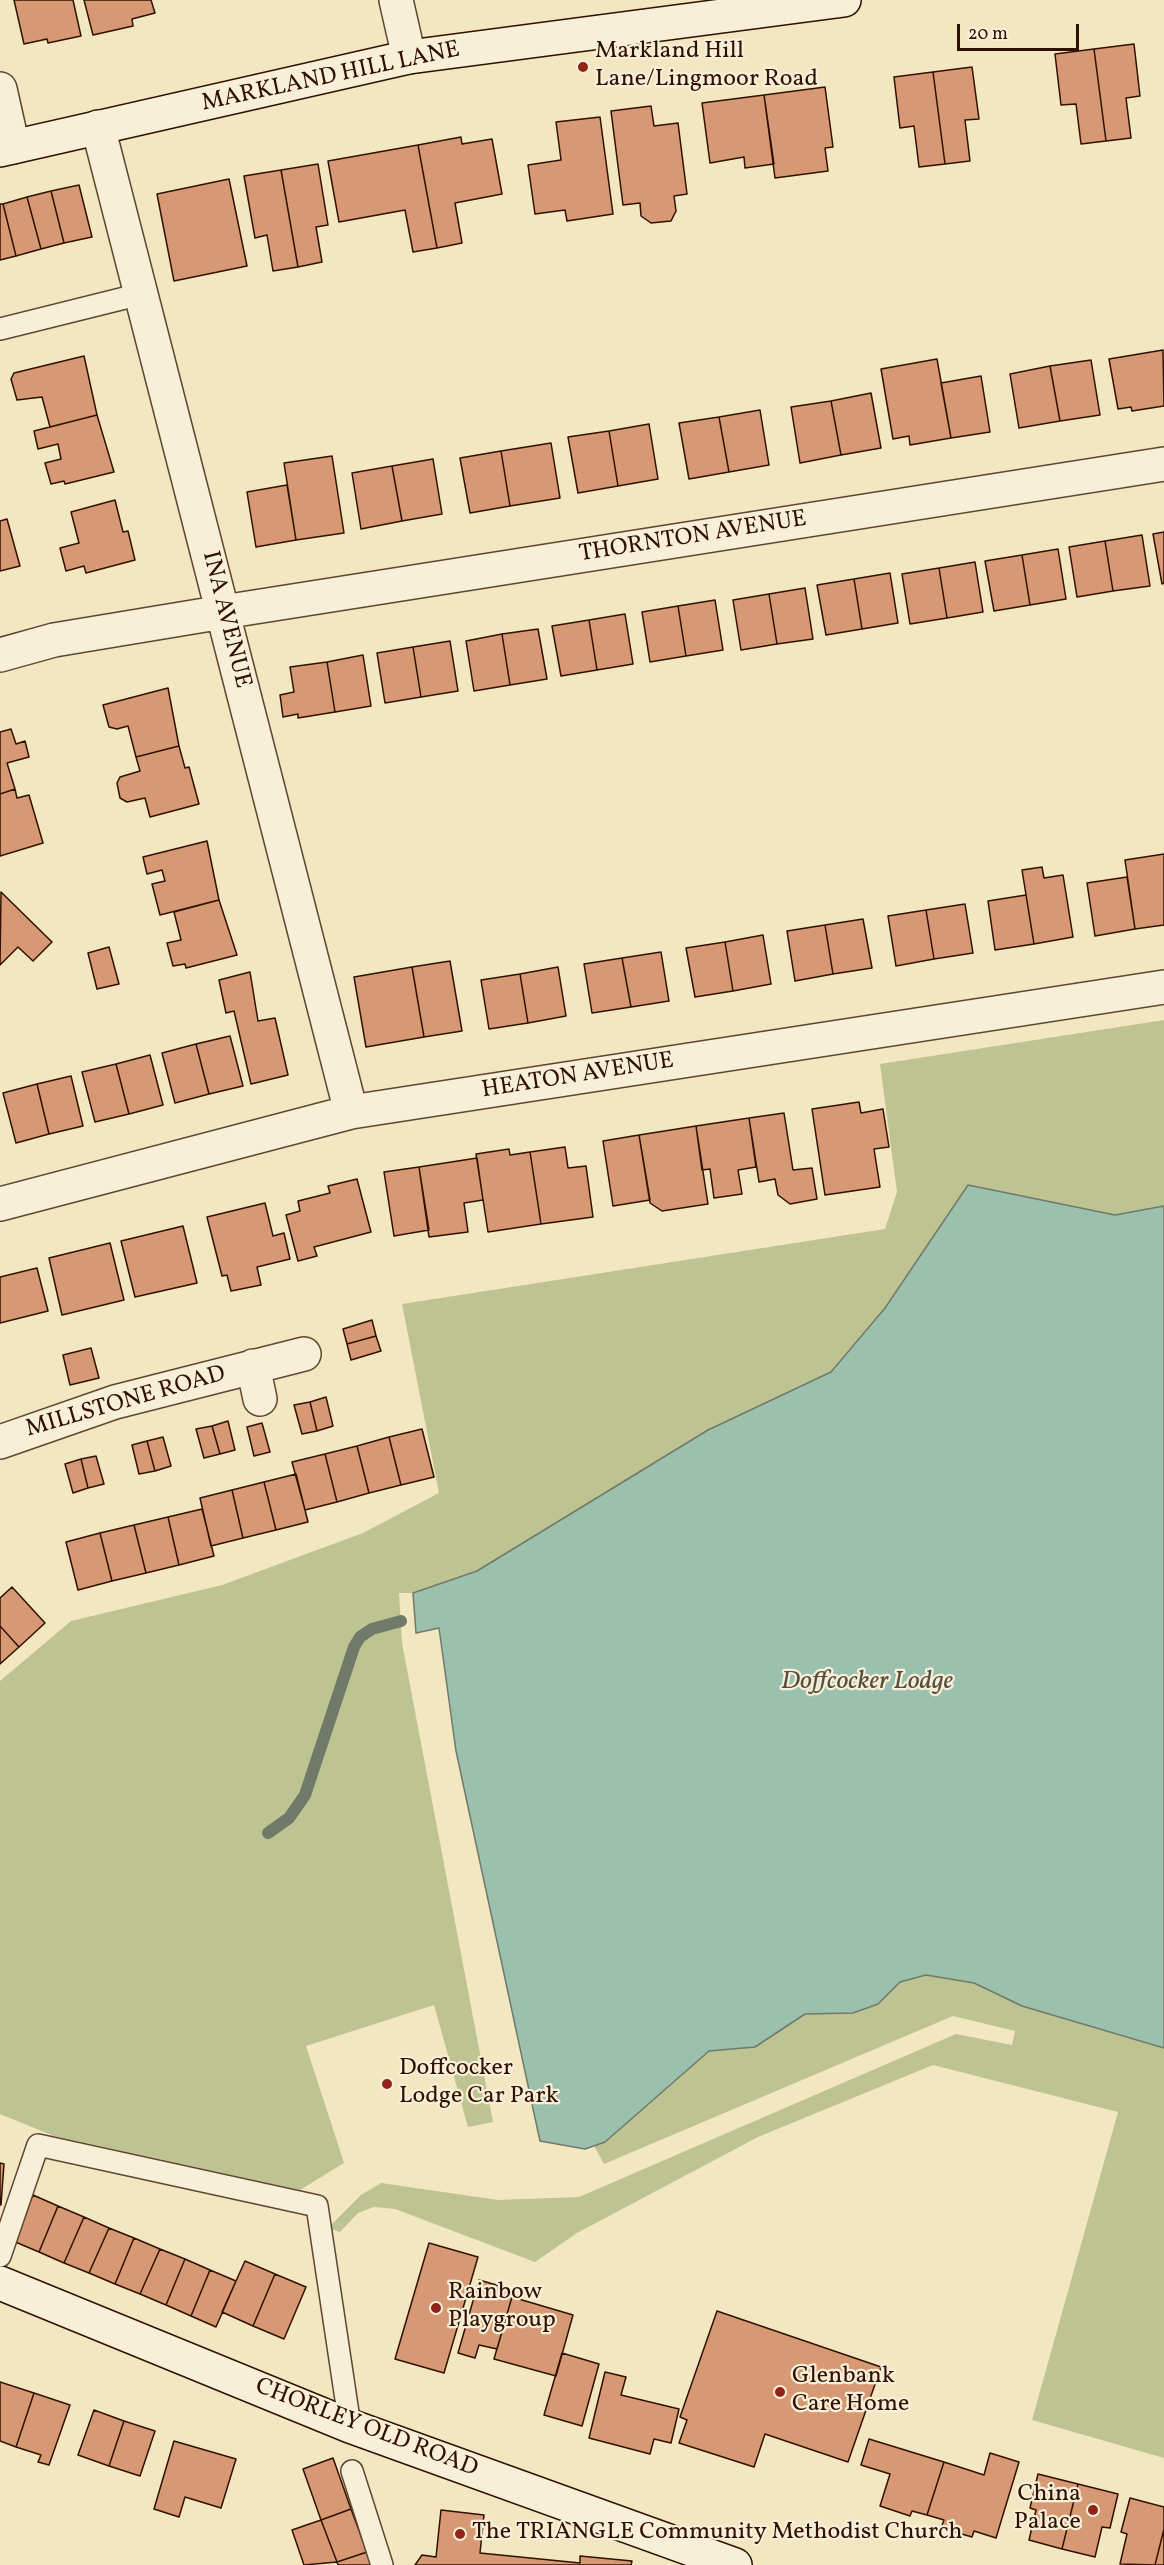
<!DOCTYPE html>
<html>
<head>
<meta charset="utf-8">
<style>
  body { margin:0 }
  #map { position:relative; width:1164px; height:2565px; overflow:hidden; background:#f2e7c1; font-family:Vollkorn,serif }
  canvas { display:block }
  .scale { position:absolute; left:957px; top:24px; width:122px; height:27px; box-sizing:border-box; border:3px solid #301001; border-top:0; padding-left:8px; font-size:18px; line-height:21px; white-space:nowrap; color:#301001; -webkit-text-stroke:4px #f7efd7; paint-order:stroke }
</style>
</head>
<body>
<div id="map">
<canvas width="1164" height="2565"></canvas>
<div class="scale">20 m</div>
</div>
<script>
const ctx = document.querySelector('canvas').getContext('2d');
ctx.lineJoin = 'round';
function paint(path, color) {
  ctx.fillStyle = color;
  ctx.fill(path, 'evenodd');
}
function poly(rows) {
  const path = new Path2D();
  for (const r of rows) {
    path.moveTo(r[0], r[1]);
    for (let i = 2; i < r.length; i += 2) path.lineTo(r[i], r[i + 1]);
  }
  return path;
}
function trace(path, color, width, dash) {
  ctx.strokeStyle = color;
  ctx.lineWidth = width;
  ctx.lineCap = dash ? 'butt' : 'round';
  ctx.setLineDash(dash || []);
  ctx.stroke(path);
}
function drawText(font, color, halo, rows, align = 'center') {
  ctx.font = font + ' Vollkorn,serif';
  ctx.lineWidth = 4.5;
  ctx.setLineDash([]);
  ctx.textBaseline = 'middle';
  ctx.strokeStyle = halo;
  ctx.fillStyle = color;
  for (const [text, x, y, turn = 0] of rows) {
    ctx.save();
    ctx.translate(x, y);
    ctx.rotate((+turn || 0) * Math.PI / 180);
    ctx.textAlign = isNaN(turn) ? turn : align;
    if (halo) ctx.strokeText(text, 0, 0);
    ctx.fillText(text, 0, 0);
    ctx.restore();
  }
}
const green = poly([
  [1164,1020,1164,1206,1115,1215,968,1185,885,1308,831,1372,708,1430,477,1571,413,1593,399,1593,402,1643,493,2122,468,2127,434,2005,306,2046,344,2163,300,2190,54,2136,0,2114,0,1681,71,1621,222,1585,363,1533,439,1493,402,1304,885,1229,897,1192,880,1064],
  [926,1975,974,1983,1022,2006,1164,2048,1164,2458,1032,2420,1118,2112,933,2065,758,2137,577,2233,535,2262,395,2209,374,2207,358,2213,340,2232,328,2228,361,2195,381,2183,498,2200,579,2197,956,2034,1012,2045,1015,2031,953,2016,604,2164,594,2146,605,2142,709,2051,755,2047,805,2014,853,2013,878,2004,900,1982]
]);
const water = poly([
  [968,1185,1115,1215,1164,1206,1164,2048,1022,2006,974,1983,926,1975,900,1982,878,2004,853,2013,805,2014,755,2047,709,2051,605,2142,585,2149,540,2141,456,1751,439,1628,416,1633,413,1593,477,1571,708,1430,831,1372,885,1308,968,1185]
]);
const stream = poly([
  [268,1833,289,1818,305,1795,354,1647,360,1637,372,1629,401,1621]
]);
const building = poly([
  [14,0,73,0,81,36,48,43,47,39,24,44,14,0],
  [84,0,151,0,155,13,132,19,133,26,93,35,84,0],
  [1134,44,1140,96,1126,98,1131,138,1106,141,1094,49,1134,44],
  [1094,49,1106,141,1081,144,1076,104,1061,105,1055,54,1094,49],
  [972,67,979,119,965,120,970,161,945,164,933,72,972,67],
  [933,72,945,164,919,167,914,126,900,128,894,77,933,72],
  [825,87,833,147,825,148,828,171,775,178,764,95,825,87],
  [764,95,774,164,745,168,744,157,710,163,702,103,764,95],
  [651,106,654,126,678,123,687,194,674,196,676,211,671,221,651,223,641,216,640,203,623,205,611,111,651,106],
  [600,117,613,214,567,221,565,210,535,214,528,165,561,160,556,122,600,117],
  [461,137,462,144,492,139,502,194,455,203,462,243,437,248,418,145,461,137],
  [418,145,437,248,413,252,405,210,339,222,328,161,418,145],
  [318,164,328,225,316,227,322,262,298,267,281,170,318,164],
  [281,170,298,267,273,271,267,235,255,238,244,176,281,170],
  [229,179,247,266,174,281,157,194,229,179],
  [79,185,92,237,64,243,51,191,79,185],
  [51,191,64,243,41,249,27,197,51,191],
  [27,197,41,249,16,256,3,204,27,197],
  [0,204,3,204,16,256,0,260,0,204],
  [1163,350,1164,406,1132,411,1131,407,1118,409,1109,359,1163,350],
  [84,356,97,415,50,427,42,397,17,400,11,379,14,373,84,356],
  [937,359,951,438,910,445,909,436,893,439,881,369,937,359],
  [1091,360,1100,415,1060,421,1050,366,1091,360],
  [1050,366,1060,421,1019,428,1010,374,1050,366],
  [981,376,990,432,951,438,941,383,981,376],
  [871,393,881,448,841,455,831,401,871,393],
  [831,401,841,455,800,463,791,407,831,401],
  [760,410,769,465,729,472,719,417,760,410],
  [97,415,114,472,65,484,64,481,51,484,45,463,61,459,58,444,38,449,34,431,97,415],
  [719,417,729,472,689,479,679,423,719,417],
  [649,424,658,479,618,486,609,431,649,424],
  [609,431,618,486,578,493,568,437,609,431],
  [551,443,560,498,510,506,501,451,551,443],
  [501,451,510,506,470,513,460,458,501,451],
  [332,456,344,533,296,540,284,463,332,456],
  [433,459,442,514,402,521,392,466,433,459],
  [392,466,402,521,361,529,352,473,392,466],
  [287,485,296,540,256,547,247,492,287,485],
  [115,500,123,532,128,531,135,560,86,573,84,566,66,571,60,548,79,543,71,512,115,500],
  [7,519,20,566,0,571,0,521,7,519],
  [1164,532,1164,583,1162,584,1153,534,1164,532],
  [1142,535,1150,586,1113,591,1105,541,1142,535],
  [1105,541,1113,591,1077,597,1069,547,1105,541],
  [1058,549,1066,599,1030,605,1022,555,1058,549],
  [1022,555,1030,605,994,611,985,561,1022,555],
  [975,562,983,612,947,618,939,568,975,562],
  [939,568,947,618,910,624,902,574,939,568],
  [890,573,898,623,862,629,854,579,890,573],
  [854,579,862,629,826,635,817,585,854,579],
  [805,588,813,639,777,644,769,594,805,588],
  [769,594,777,644,741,650,733,600,769,594],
  [715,600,723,650,686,656,678,606,715,600],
  [678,606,686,656,650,662,642,612,678,606],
  [625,614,633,664,597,670,589,620,625,614],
  [589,620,597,670,561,676,552,626,589,620],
  [538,629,547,679,510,685,502,634,538,629],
  [502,634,510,685,474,691,466,641,502,634],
  [450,641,458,691,421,697,413,647,450,641],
  [413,647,421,697,385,703,377,653,413,647],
  [363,655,371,706,335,712,327,662,363,655],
  [327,662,335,712,298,718,298,714,283,717,280,695,294,692,290,667,327,662],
  [168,688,179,746,136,757,128,726,117,729,109,727,103,705,168,688],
  [11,729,16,744,25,741,29,757,7,763,15,789,0,794,0,732,11,729],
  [179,746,185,768,189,767,199,804,150,817,145,798,127,802,120,798,117,783,120,777,140,771,136,757,179,746],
  [15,789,17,798,29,795,43,843,0,856,0,794,15,789],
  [207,841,219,900,160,915,152,884,165,881,162,870,147,874,143,857,207,841],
  [1164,854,1164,925,1135,929,1125,860,1164,854],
  [1042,867,1044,878,1063,875,1073,937,1034,944,1022,870,1042,867],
  [1127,877,1135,929,1095,936,1087,883,1127,877],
  [1,892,52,942,33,961,18,947,0,965,1,892],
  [1026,895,1034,944,995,950,988,901,1026,895],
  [219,900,237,955,186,968,185,964,173,966,167,943,181,940,174,912,219,900],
  [965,904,973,953,934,959,926,910,965,904],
  [926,910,934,959,896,966,888,916,926,910],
  [863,919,872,968,833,974,825,925,863,919],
  [825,925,833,974,795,981,787,931,825,925],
  [763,935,771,984,733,991,725,942,763,935],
  [725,942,733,991,695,997,686,948,725,942],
  [109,947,119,984,97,989,88,953,109,947],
  [661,952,669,1001,631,1007,622,958,661,952],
  [622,958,631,1007,592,1013,584,964,622,958],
  [450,961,462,1031,424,1037,412,967,450,961],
  [412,967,424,1037,366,1047,354,977,412,967],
  [558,967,566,1016,528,1023,520,974,558,967],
  [250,972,258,1021,275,1018,288,1075,251,1084,234,1011,226,1013,219,980,250,972],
  [520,974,528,1023,489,1029,481,980,520,974],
  [230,1036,243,1086,209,1094,196,1044,230,1036],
  [196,1044,209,1094,175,1103,162,1053,196,1044],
  [150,1055,163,1105,129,1114,116,1064,150,1055],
  [116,1064,129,1114,95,1122,82,1072,116,1064],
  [71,1076,83,1126,49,1134,37,1084,71,1076],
  [37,1084,49,1134,16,1143,3,1093,37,1084],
  [859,1102,861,1113,883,1109,889,1147,874,1149,880,1187,825,1195,812,1109,859,1102],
  [784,1113,793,1170,812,1168,817,1199,790,1204,778,1195,775,1179,759,1182,749,1118,784,1113],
  [749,1118,756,1167,738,1170,742,1194,714,1198,710,1169,702,1170,696,1126,749,1118],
  [696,1126,708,1204,662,1211,650,1203,639,1135,696,1126],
  [639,1135,650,1200,613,1206,603,1141,639,1135],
  [565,1147,568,1168,586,1166,593,1217,541,1224,530,1152,565,1147],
  [509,1149,510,1155,530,1152,541,1224,488,1232,476,1154,509,1149],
  [477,1158,483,1200,464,1203,468,1232,429,1237,419,1167,477,1158],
  [419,1167,429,1230,394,1236,384,1172,419,1167],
  [357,1179,371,1232,314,1247,317,1256,298,1261,286,1215,300,1211,298,1201,330,1193,328,1186,357,1179],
  [265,1203,273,1236,284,1233,290,1259,257,1267,261,1285,231,1291,227,1275,222,1276,207,1217,265,1203],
  [183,1226,197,1283,135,1297,121,1241,183,1226],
  [110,1243,124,1300,62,1315,49,1258,110,1243],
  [37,1268,48,1311,0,1323,0,1277,37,1268],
  [372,1320,376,1336,347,1344,343,1329,372,1320],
  [376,1336,381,1351,351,1360,347,1344,376,1336],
  [91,1348,99,1378,70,1385,63,1355,91,1348],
  [326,1397,333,1426,317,1431,310,1402,326,1397],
  [310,1402,317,1431,302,1434,294,1405,310,1402],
  [228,1421,235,1450,220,1454,212,1426,228,1421],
  [262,1423,270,1452,254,1456,247,1427,262,1423],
  [212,1426,220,1454,204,1458,196,1429,212,1426],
  [422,1429,434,1477,401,1485,389,1437,422,1429],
  [163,1437,171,1466,155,1471,147,1441,163,1437],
  [389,1437,401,1485,369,1493,357,1446,389,1437],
  [147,1441,155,1471,139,1474,132,1445,147,1441],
  [357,1446,369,1493,337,1502,325,1454,357,1446],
  [325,1454,337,1502,305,1510,292,1462,325,1454],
  [96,1456,104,1484,88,1488,81,1459,96,1456],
  [81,1459,88,1488,73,1493,65,1464,81,1459],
  [296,1474,308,1522,276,1530,264,1482,296,1474],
  [264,1482,276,1530,243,1538,232,1490,264,1482],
  [232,1490,243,1538,211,1546,200,1498,232,1490],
  [202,1509,214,1556,179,1565,168,1517,202,1509],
  [168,1517,179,1565,146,1573,134,1525,168,1517],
  [134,1525,146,1573,112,1581,100,1533,134,1525],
  [100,1533,112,1581,78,1590,66,1542,100,1533],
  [12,1587,45,1623,19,1647,0,1626,0,1598,12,1587],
  [0,1626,19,1647,0,1664,0,1626],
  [0,2163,4,2164,1,2205,0,2205,0,2163],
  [33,2195,58,2206,39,2252,13,2241,33,2195],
  [58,2206,84,2217,64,2263,39,2252,58,2206],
  [84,2217,109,2228,89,2273,64,2263,84,2217],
  [109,2228,134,2238,115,2284,89,2273,109,2228],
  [134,2238,160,2249,140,2294,115,2284,134,2238],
  [429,2243,478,2257,444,2373,395,2359,429,2243],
  [160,2249,185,2259,166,2305,140,2294,160,2249],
  [185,2259,210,2270,191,2316,166,2305,185,2259],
  [245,2261,275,2274,253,2326,222,2312,245,2261],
  [210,2270,236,2281,216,2327,191,2316,210,2270],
  [275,2274,306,2287,284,2339,253,2326,275,2274],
  [479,2280,514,2290,497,2349,479,2345,475,2358,458,2353,479,2280],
  [512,2297,573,2315,556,2376,494,2359,512,2297],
  [717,2311,881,2367,848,2462,765,2434,754,2467,679,2443,687,2420,680,2417,717,2311],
  [562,2353,599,2364,582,2426,544,2415,562,2353],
  [605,2372,626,2377,621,2395,679,2409,671,2443,654,2439,650,2454,589,2438,605,2372],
  [0,2382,34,2393,16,2447,0,2441,0,2382],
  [34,2393,70,2405,49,2465,38,2462,41,2455,16,2447,34,2393],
  [94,2410,124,2421,109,2466,78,2455,94,2410],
  [124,2421,155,2431,140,2476,109,2466,124,2421],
  [869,2439,944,2462,927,2515,912,2511,910,2516,880,2506,890,2474,861,2465,869,2439],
  [174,2441,236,2459,221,2508,185,2497,179,2517,154,2509,174,2441],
  [990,2453,1019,2462,996,2538,974,2531,972,2537,941,2528,944,2520,927,2515,944,2462,984,2475,990,2453],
  [333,2458,351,2509,321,2520,303,2469,333,2458],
  [1038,2474,1078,2484,1062,2549,1029,2540,1036,2510,1030,2508,1038,2474],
  [1078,2484,1118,2494,1110,2528,1102,2527,1095,2557,1062,2549,1078,2484],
  [1130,2498,1164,2507,1164,2529,1155,2565,1120,2564,1127,2534,1121,2532,1130,2498],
  [351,2509,367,2552,337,2562,321,2520,351,2509],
  [441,2510,484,2515,480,2553,580,2563,580,2556,632,2561,631,2565,415,2565,422,2555,436,2557,441,2510],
  [321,2520,337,2562,304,2565,292,2530,321,2520],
  [1164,2529,1164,2565,1155,2565,1164,2529],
  [367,2552,371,2565,338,2565,337,2562,367,2552]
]);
const lane = poly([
  [0,329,141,294],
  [0,2256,38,2145,317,2206,350,2426],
  [352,2471,382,2565]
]);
const street = poly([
  [396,0,409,57],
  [0,89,13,147],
  [98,127,351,1112],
  [0,655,54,640,223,612,1164,464],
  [0,1204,351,1112,1164,987],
  [253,1366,260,1399],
  [0,1442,115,1402,304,1354]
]);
const secondary = poly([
  [0,150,409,57,844,0],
  [0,2283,350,2426,735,2565]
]);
const markers = [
  [583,67,6,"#8f2418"],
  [387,2084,6,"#8f2418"],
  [436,2308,6,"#8f2418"],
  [780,2392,6,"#8f2418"],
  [1093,2510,6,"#8f2418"],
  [460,2534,6,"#8f2418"]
];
const poiNames = [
  ["Markland Hill",595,53],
  ["Lane/Lingmoor Road",595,81],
  ["Doffcocker",399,2070],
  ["Lodge Car Park",399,2098],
  ["Rainbow",448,2294],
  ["Playgroup",448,2322],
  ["Glenbank",792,2378],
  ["Care Home",792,2406],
  ["China",1081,2496,"right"],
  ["Palace",1081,2524,"right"],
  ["The TRIANGLE Community Methodist Church",472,2534]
];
const streetNames = [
  ["MARKLAND HILL LANE",331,78,-12],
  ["THORNTON AVENUE",693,538,-9],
  ["INA AVENUE",225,620,76],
  ["HEATON AVENUE",578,1077,-9],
  ["MILLSTONE ROAD",126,1403,-16],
  ["CHORLEY OLD ROAD",366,2429,21]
];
const waterNames = [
  ["Doffcocker Lodge",867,1683]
];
paint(green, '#bec491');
paint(water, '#9cc0ae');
trace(water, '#717a69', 1.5);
trace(stream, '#717a69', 12);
paint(building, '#d79973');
trace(building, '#301001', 1.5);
trace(lane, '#604631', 24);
trace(street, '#604631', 36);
trace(secondary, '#301001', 36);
trace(lane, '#f7efd7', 21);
trace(street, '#f7efd7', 33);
trace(secondary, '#f7efd7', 33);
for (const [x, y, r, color] of markers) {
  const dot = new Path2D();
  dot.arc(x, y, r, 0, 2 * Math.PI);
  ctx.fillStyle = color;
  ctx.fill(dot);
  trace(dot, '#f7efd7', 2);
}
drawText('24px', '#301001', '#f7efd7', poiNames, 'left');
drawText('24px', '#301001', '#f7efd7', streetNames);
drawText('italic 26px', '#564e3e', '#f7efd7', waterNames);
</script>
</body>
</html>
